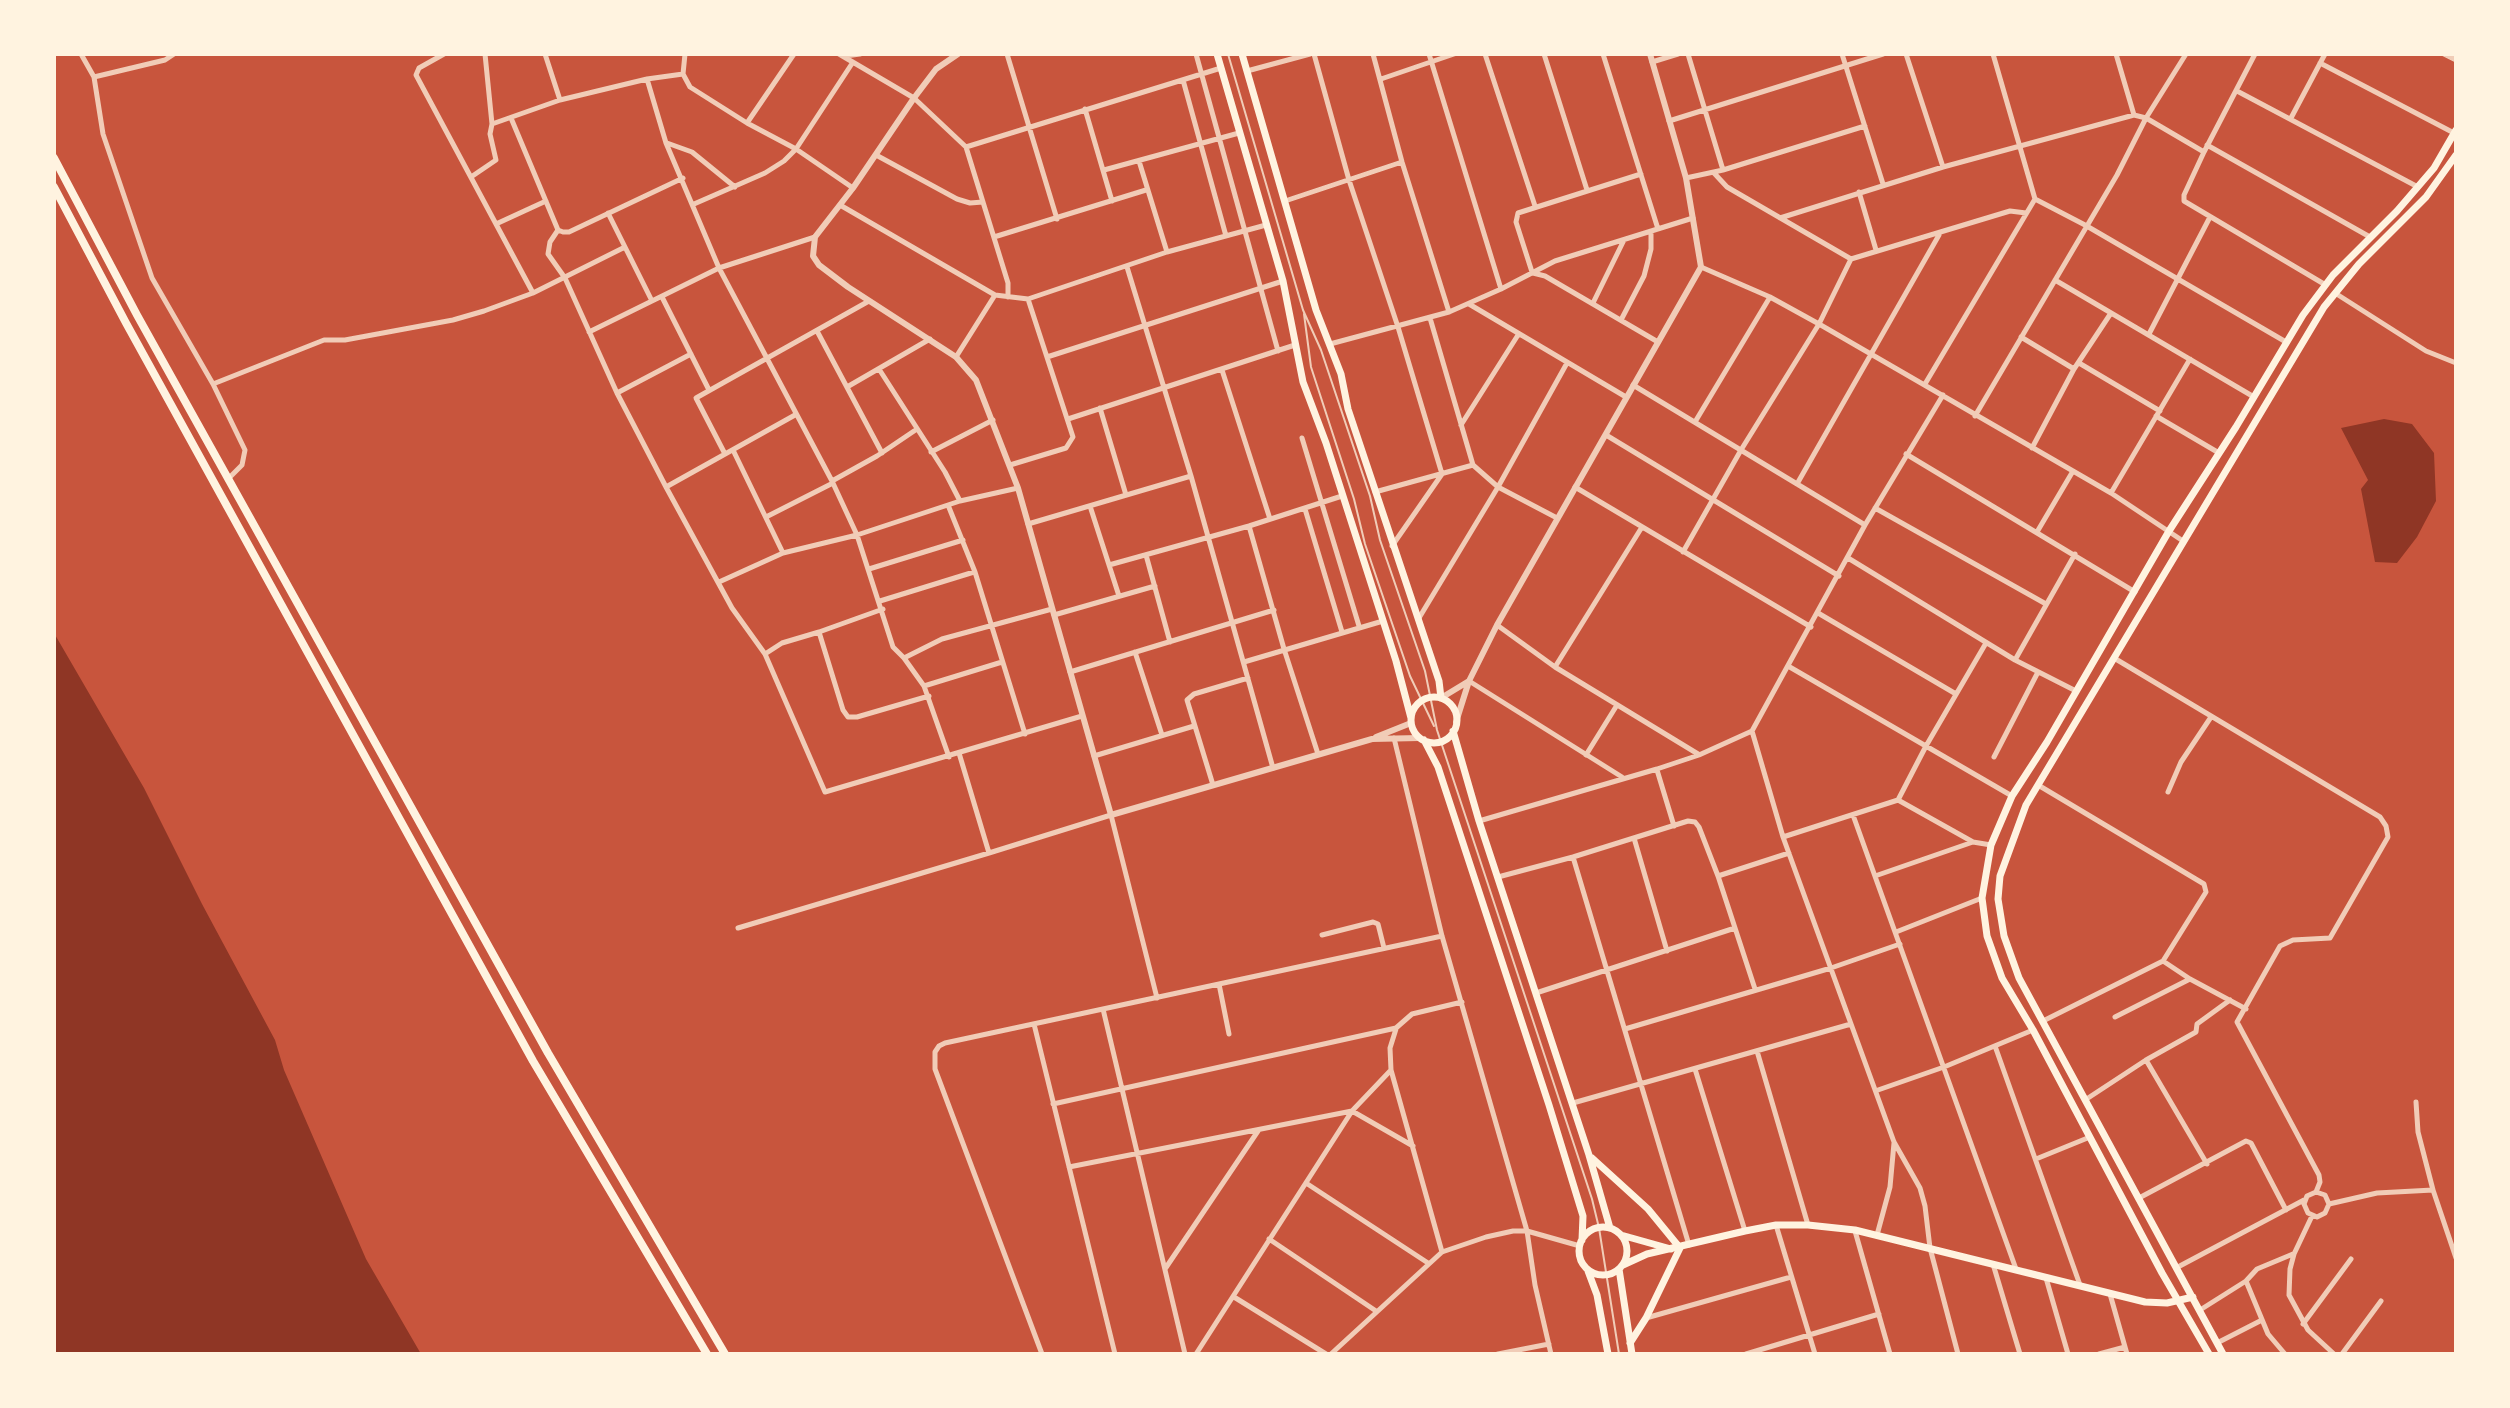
<!DOCTYPE html>
<html>
<head>
<meta charset="utf-8">
<style>
  body { margin:0 }
  #map { position:relative; width:2510px; height:1408px; overflow:hidden; background:#c8553d; font-family:Overpass,sans-serif }
  canvas { display:block }
  .frame { position:absolute; inset:0; border:56px solid #fff3e0; pointer-events:none }
</style>
</head>
<body>
<div id="map">
<canvas width="2510" height="1408"></canvas>
<div class="frame"></div>
</div>
<script>
const ctx = document.querySelector('canvas').getContext('2d');
ctx.lineJoin = 'round';
function paint(path, color) {
  ctx.fillStyle = color;
  ctx.fill(path, 'evenodd');
}
function poly(rows) {
  const path = new Path2D();
  for (const r of rows) {
    if (r.length === 3) {
      path.moveTo(r[0] + r[2], r[1]);
      path.arc(r[0], r[1], r[2], 0, 2 * Math.PI);
      continue;
    }
    path.moveTo(r[0], r[1]);
    for (let i = 2; i < r.length; i += 2) path.lineTo(r[i], r[i + 1]);
  }
  return path;
}
function trace(path, color, width, dash) {
  ctx.strokeStyle = color;
  ctx.lineWidth = width;
  ctx.lineCap = dash ? 'butt' : 'round';
  ctx.setLineDash(dash || []);
  ctx.stroke(path);
}
const water = poly([
  [2384,419,2412,424,2434,453,2436,501,2417,537,2397,563,2375,562,2361,489,2368,480,2341,428],
  [54,633,144,788,202,904,275,1040,284,1070,366,1259,421,1354,54,1354]
]);
const service = poly([
  [1228,54,1303,310,1321,350,1370,496,1380,540,1425,671,1437,730,1592,1199,1599,1228,1619,1354],
  [1304,314,1311,367,1354,499,1365,544,1410,676,1434,726]
]);
const minor = poly([
  [81,54,94,77,103,134,152,278,213,384,245,450,242,465,228,479],
  [444,54,419,68,416,75,533,293],
  [485,54,492,124,560,100,647,79,683,74],
  [545,54,560,100],
  [685,54,683,74,690,87,747,123,796,149,853,188],
  [839,54,914,98,966,147,1008,283,1008,297],
  [1007,54,1057,219],
  [1196,54,1278,351],
  [1314,54,1349,180,1398,327,1442,474,1392,546],
  [1373,54,1402,162,1449,312],
  [1429,54,1501,289],
  [1485,54,1535,206],
  [1544,54,1587,190],
  [1603,54,1658,229],
  [1688,54,1723,170],
  [1842,54,1883,184],
  [1906,54,1943,167],
  [1993,54,2035,199],
  [2116,54,2134,115],
  [2255,54,2204,152,2184,195,2184,201,2324,284],
  [2444,54,2456,60],
  [845,56,860,54],
  [1652,62,1678,54],
  [2320,63,2454,133],
  [1247,71,1310,54],
  [94,77,165,60,174,54],
  [647,79,666,143,719,268,832,481,857,535,893,647,904,658,924,686,949,757],
  [1381,79,1454,54],
  [1183,80,1226,236],
  [2237,91,2418,187],
  [1085,109,1112,201],
  [511,118,558,230,563,232,569,232,683,178],
  [2291,118,2325,54],
  [1669,121,1883,54],
  [747,123,794,54],
  [667,143,692,152,735,187],
  [2207,145,2370,237],
  [966,147,1221,68],
  [876,155,957,199,970,203,983,202],
  [1139,161,1167,252],
  [1104,170,1239,133],
  [1714,173,1727,187,1851,259],
  [471,177,496,160,490,134,492,124],
  [1686,178,1723,170,1865,126],
  [1859,192,1876,250],
  [2035,199,2085,225,2286,342],
  [1285,201,1402,162],
  [694,204,765,173,784,161,796,149,853,62],
  [840,205,995,295,1028,299,1167,252,1266,225],
  [608,213,652,301],
  [1780,218,1943,167,2134,115,2146,118,2204,152],
  [496,224,546,201],
  [558,230,550,242,548,254,565,278,617,393,666,487,732,608,765,654,825,792,1082,716],
  [994,237,1146,190],
  [1127,267,1191,476,1273,768],
  [1701,267,1770,297,1819,324,2111,493,2183,541],
  [1532,272,1516,222,1518,213,1641,174],
  [1533,273,1545,276,1658,342],
  [2055,280,2254,397],
  [2335,293,2426,351,2456,363],
  [662,297,709,390],
  [1593,303,1624,240],
  [1469,304,1626,397],
  [1430,318,1473,465,1498,487,1557,518],
  [1621,320,1644,276,1651,249,1651,232],
  [817,331,882,453],
  [589,332,719,268,815,237],
  [2149,334,2210,217],
  [2021,337,2074,369],
  [1330,344,1449,312,1501,289,1555,261,1693,218],
  [956,357,995,295],
  [1047,357,1283,281],
  [2079,363,2160,411],
  [879,369,945,472,960,501],
  [1222,370,1270,519],
  [213,384,324,340,345,340,453,320,484,311,533,293,625,247],
  [1925,384,2035,199],
  [1633,385,1865,525],
  [847,387,930,339],
  [617,393,691,354],
  [1100,408,1126,495],
  [1975,416,2117,175,2146,118,2186,54],
  [2156,416,2219,453],
  [1068,419,1295,345],
  [1695,422,1770,297],
  [1461,425,1518,335],
  [1606,435,1839,576],
  [1302,438,1359,626],
  [2032,448,2074,369,2111,313],
  [733,450,783,553],
  [931,452,993,420],
  [725,454,696,398,869,301],
  [1906,454,2135,592],
  [1010,465,1066,448,1073,437,1028,299],
  [832,481,877,456,917,429],
  [1797,484,1939,235],
  [666,487,795,415],
  [1575,487,1811,627],
  [1375,492,1473,465],
  [2111,493,2190,359],
  [948,505,975,572,1025,734],
  [1090,506,1119,596],
  [1875,508,2046,604],
  [1305,509,1342,632],
  [766,517,833,483],
  [1028,524,1191,476],
  [1249,526,1284,649,1318,754],
  [2037,532,2073,471],
  [1683,552,1741,450,1819,324,1851,259,2010,211,2026,213],
  [1146,555,1170,642],
  [1848,558,2015,660,2076,691],
  [1109,565,1249,526,1342,496],
  [869,569,963,540],
  [719,582,783,553,857,535,960,501,1018,488],
  [880,601,974,572],
  [1818,613,1956,694],
  [1054,615,1155,586],
  [1419,618,1498,487,1567,363],
  [1497,625,1555,667,1698,754],
  [819,632,843,710,848,717,857,717,929,696],
  [1135,652,1162,735],
  [765,654,782,643,819,632,883,609],
  [904,658,942,639,1052,609],
  [2114,658,2380,817,2386,826,2388,837,2330,938,2293,940,2280,946,2237,1022,2319,1175,2320,1182,2316,1192,2307,1196,2304,1204,2308,1213,2317,1217,2325,1213,2329,1204,2325,1195,2316,1192],
  [2015,660,2075,554],
  [1244,662,1383,621],
  [1788,666,2012,796],
  [1555,667,1642,527],
  [1070,672,1274,610],
  [1469,681,1622,777],
  [924,686,1002,662],
  [1752,731,1783,837,1894,1142,1920,1188,1925,1206,1930,1248,1958,1354],
  [1394,738,1442,936,1527,1231,1535,1285,1551,1354],
  [959,753,989,853,1111,815,1157,998],
  [1586,755,1617,705],
  [1094,756,1194,726],
  [1994,757,2038,672],
  [1657,770,1674,826],
  [1213,785,1187,700,1194,694,1248,678],
  [2038,785,2204,884,2206,892,2163,961],
  [2168,792,2181,762,2211,717],
  [1898,800,1973,842,1991,845],
  [1853,815,2016,1269],
  [1479,821,1657,769,1699,755,1752,731,1865,525,1943,395],
  [1783,837,1898,800,1926,746,1986,643],
  [1634,838,1667,951],
  [1573,857,1689,1245],
  [1718,876,1789,853],
  [1875,876,1973,842],
  [1498,877,1573,857,1688,821,1695,822,1699,827,1718,876,1755,989],
  [738,928,989,853],
  [1896,932,1982,898],
  [1322,935,1373,922,1378,924,1384,948],
  [1219,984,1229,1034],
  [1536,993,1735,928],
  [1103,1009,1185,1354],
  [2115,1017,2190,979],
  [2043,1021,2163,961,2190,979,2246,1009],
  [1034,1024,1115,1354],
  [1396,1029,1390,1048,1391,1070,1442,1252],
  [1625,1029,1831,968,1900,944],
  [1995,1046,2080,1285],
  [1757,1051,1808,1225],
  [2146,1060,2207,1164],
  [1695,1069,1745,1231],
  [1878,1090,1944,1067,2033,1030],
  [2085,1100,2146,1060,2196,1032,2197,1024,2230,1000],
  [2416,1102,2418,1132,2433,1190],
  [1573,1103,1851,1024],
  [1053,1104,1396,1028,1412,1014,1462,1002],
  [2036,1159,2090,1137],
  [1069,1167,1352,1111,1413,1146],
  [1306,1183,1428,1263],
  [2139,1198,2246,1141,2251,1143,2286,1210],
  [2329,1204,2377,1193,2433,1190,2456,1258],
  [2312,1216,2294,1254,2290,1269,2289,1295,2308,1330,2334,1354],
  [1776,1225,1815,1354],
  [1855,1231,1890,1354],
  [1877,1235,1890,1187,1894,1143],
  [1269,1239,1376,1311],
  [1993,1264,2020,1354],
  [2176,1268,2304,1200],
  [1165,1269,1258,1131],
  [2046,1278,2068,1354],
  [2110,1294,2127,1354],
  [1234,1297,1326,1354],
  [2200,1310,2246,1281],
  [1646,1318,1791,1277],
  [2303,1324,2351,1259],
  [2217,1343,2262,1320],
  [1042,1354,935,1069,935,1052,939,1046,945,1043,1442,936],
  [1196,1354,1352,1111,1391,1070],
  [1331,1354,1442,1252,1486,1237,1513,1231,1527,1231,1580,1246],
  [1498,1354,1549,1344],
  [1746,1354,1879,1314],
  [2099,1354,2125,1347],
  [2285,1354,2268,1334,2246,1281,2257,1269,2293,1254],
  [2342,1354,2381,1301]
]);
const tertiary = poly([
  [958,54,936,69,914,98,853,188,815,237,813,256,819,265,848,287,956,357,976,380,1018,488,1111,815,1372,739,1419,738],
  [1441,698,1469,681],
  [1456,722,1469,681,1497,625,1701,267,1686,178,1650,54],
  [1376,737,1411,723]
]);
const secondary = poly([
  [1217,54,1283,281,1303,382,1326,443,1396,661,1411,718],
  [1242,54,1316,310,1341,374,1348,409,1439,681,1441,698],
  [1434,720,23],
  [1453,731,1479,821,1589,1155,1610,1228],
  [1424,740,1438,767,1549,1105,1583,1216,1582,1240],
  [1592,1158,1648,1209,1680,1248],
  [1603,1251,24],
  [1621,1235,1671,1249],
  [1623,1265,1647,1254,1745,1231,1776,1225,1808,1225,1855,1230,2145,1302,2167,1303,2193,1297],
  [1619,1269,1632,1354],
  [1588,1271,1597,1295,1608,1354],
  [1630,1343,1646,1318,1680,1248],
  [2209,1354,2162,1273,2033,1030,2002,978,1987,936,1982,898,1991,845,2012,796,2047,742,2169,531,2236,427,2303,315,2333,275,2397,211,2434,168,2456,130],
  [2223,1354,2019,978,2004,936,1998,899,2000,876,2026,805,2324,307,2359,264,2426,197,2456,155]
]);
const trunk = poly([
  [54,158,137,315,548,1053,725,1354],
  [54,187,126,323,533,1061,707,1354]
]);
paint(water, '#8f3625');
trace(service, '#f1ccb7', 2);
trace(minor, '#f1ccb7', 5);
trace(tertiary, '#f1ccb7', 6);
trace(secondary, '#fff3e0', 7);
trace(trunk, '#fff3e0', 8);
</script>
</body>
</html>
